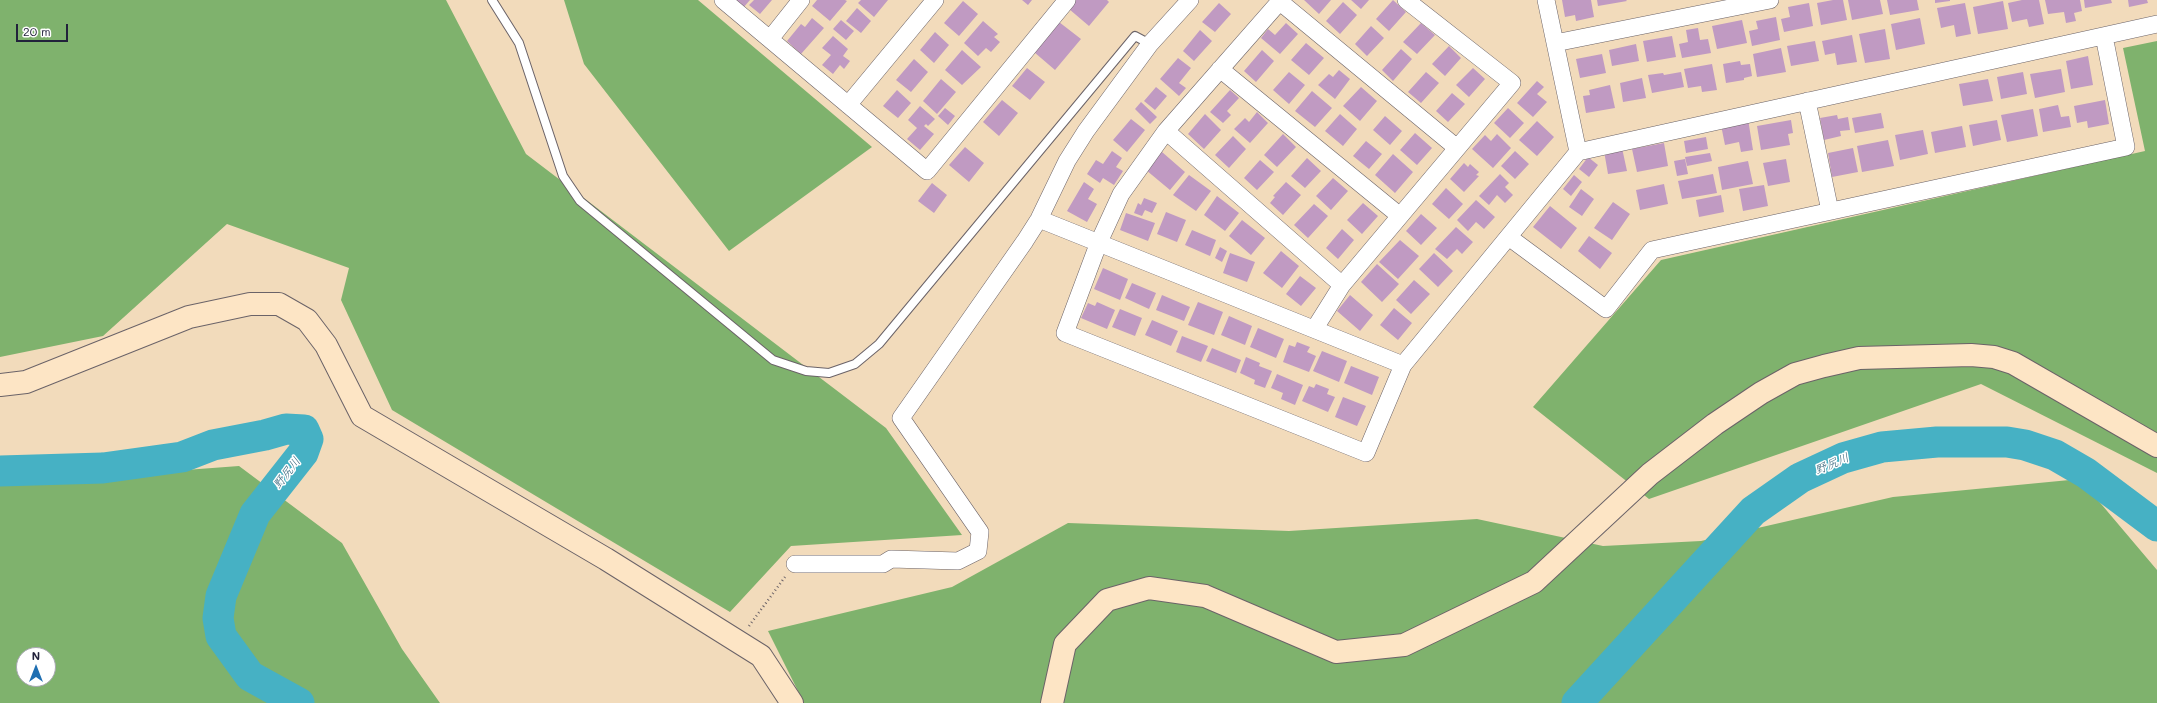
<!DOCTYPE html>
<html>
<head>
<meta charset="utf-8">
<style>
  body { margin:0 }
  #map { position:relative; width:2157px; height:703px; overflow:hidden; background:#f2dbbb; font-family:Mali,sans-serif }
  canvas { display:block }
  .north { position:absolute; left:16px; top:647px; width:40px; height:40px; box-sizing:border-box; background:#fff; border:1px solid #a7a7b1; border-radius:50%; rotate:0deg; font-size:11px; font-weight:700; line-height:16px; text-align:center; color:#22223b }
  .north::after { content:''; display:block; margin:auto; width:14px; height:18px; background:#1f6fb2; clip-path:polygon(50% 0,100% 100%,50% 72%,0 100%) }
  .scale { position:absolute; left:16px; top:24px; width:52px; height:18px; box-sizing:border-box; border:2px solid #22223b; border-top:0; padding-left:5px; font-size:12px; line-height:14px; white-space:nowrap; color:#22223b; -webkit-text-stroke:3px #fff; paint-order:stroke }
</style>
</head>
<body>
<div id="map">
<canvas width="2157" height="703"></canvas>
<div class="north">N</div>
<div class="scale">20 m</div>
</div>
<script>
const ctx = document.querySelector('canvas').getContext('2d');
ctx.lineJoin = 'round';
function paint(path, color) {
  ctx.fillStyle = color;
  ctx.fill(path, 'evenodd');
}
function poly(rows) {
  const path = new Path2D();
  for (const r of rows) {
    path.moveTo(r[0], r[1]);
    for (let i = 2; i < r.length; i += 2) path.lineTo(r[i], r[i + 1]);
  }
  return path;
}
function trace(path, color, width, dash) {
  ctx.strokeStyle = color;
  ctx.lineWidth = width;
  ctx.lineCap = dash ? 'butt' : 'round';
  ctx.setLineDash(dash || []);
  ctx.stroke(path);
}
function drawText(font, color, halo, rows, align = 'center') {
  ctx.font = font + ' Mali,"Klee One",sans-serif';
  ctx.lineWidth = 3;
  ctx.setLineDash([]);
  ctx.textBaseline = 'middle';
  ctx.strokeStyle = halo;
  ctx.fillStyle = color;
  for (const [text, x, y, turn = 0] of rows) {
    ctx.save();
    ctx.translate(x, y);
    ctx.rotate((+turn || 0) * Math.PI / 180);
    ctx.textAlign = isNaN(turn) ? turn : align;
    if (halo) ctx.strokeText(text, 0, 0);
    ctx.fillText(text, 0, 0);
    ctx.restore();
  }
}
const forest = poly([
  [0,0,446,0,526,154,886,428,962,535,791,546,730,612,392,410,341,300,349,268,227,224,103,336,0,357],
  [564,0,698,0,872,147,729,251,584,64],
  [2157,41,2157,473,1981,384,1649,499,1533,407,1661,260,2145,151,2123,48],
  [239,466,342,543,402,649,440,703,0,703,0,473,52,480],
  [24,655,48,655,48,679,24,679],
  [2080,479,2157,570,2157,703,804,703,768,631,952,587,1068,523,1289,531,1477,519,1603,546,1701,541,1893,497]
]);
const river = poly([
  [0,471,103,468,182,457,213,445,265,435,286,429,304,430,308,439,303,453,255,514,221,596,218,618,221,636,250,676,299,703],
  [1577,703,1753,511,1800,478,1843,458,1882,447,1937,442,2007,442,2025,445,2055,455,2086,473,2157,526]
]);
const building = poly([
  [736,0,750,0,743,8],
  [754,0,772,0,760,14,749,5],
  [817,0,845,0,847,1,830,21,812,6],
  [861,0,888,0,874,17,858,3],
  [1022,0,1032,0,1028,5],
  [1076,0,1107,0,1109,2,1089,26,1069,9],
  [1304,0,1331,0,1319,14],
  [1351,0,1369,0,1361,9],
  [1393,0,1406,12,1389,31,1376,19],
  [1562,0,1591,0,1594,17,1576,21,1575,15,1565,17],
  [1597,0,1626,0,1627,1,1598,6],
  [1833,0,1843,0,1847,20,1821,25,1817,3],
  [1848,0,1880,0,1883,14,1852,20],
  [1887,0,1917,0,1919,10,1890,15],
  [1935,0,1950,0,1950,1,1935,3],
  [2022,0,2039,0,2044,24,2029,27,2027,19,2012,22,2008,3],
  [2045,0,2080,0,2082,11,2074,13,2076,21,2066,23,2064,12,2048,14],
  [2084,0,2111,0,2112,3,2085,8],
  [2128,0,2147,0,2148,3,2129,7],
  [963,1,978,14,959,36,944,23],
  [2003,1,2008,29,1978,34,1973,7],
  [1343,2,1357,15,1340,34,1326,21],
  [1219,3,1231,14,1215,32,1202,22],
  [1809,3,1813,26,1784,32,1781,19,1790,17,1788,7],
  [1965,3,1971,34,1956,37,1954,25,1941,28,1937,8],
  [857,8,871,21,861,33,846,21],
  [1776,17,1780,40,1752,46,1749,31,1758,29,1756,21],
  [812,18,824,28,801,54,787,41,801,24,805,27],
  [1920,18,1925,44,1896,50,1891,24],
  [841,20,854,31,846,40,833,29],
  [1742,20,1747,43,1717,49,1712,26],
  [983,21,998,34,994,37,1000,42,991,52,986,48,978,56,964,43],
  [1059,22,1081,39,1055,70,1034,52],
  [1286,23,1298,34,1280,54,1261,38,1268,29,1275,35],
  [1421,23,1435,35,1417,54,1403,42],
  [1371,26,1384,38,1367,56,1355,44],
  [1698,28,1700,40,1708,39,1711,53,1682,58,1679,44,1688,42,1686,30],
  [1885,29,1890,59,1865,63,1859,34],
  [1200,30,1212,41,1194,61,1183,51],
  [935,32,949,45,934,63,920,50],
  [1852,35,1857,62,1837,65,1835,53,1825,55,1822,41],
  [833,36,848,49,843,56,850,61,844,69,840,65,833,74,822,65,831,55,822,48],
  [1672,36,1676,57,1647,62,1643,41],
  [1815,41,1819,61,1791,66,1787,46],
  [1306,43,1324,58,1309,75,1291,60],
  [1636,44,1639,61,1612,66,1609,50],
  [1449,46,1461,58,1445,76,1432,64],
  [1781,48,1786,72,1757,77,1753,54],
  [1401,49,1412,59,1393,81,1382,70],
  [962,50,981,67,962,85,945,70],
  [1262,50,1274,61,1256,82,1244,71],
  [1602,54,1606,73,1580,78,1576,59],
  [2088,56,2093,85,2071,89,2066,61],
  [1178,58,1191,68,1179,83,1186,88,1179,96,1160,79],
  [914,59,928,72,911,92,896,80],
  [1740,61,1741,65,1750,64,1752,76,1744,78,1744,80,1726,83,1723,64],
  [1712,64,1717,90,1702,92,1701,86,1688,88,1684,69],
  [1027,68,1045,82,1030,100,1012,86],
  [1473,68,1485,79,1469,97,1456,85],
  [2061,69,2065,92,2035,98,2030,74],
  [1339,70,1350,79,1335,99,1318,85,1329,74,1333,77],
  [1289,72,1305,85,1289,104,1273,90],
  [1426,72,1439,83,1421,103,1408,92],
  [1681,72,1684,87,1652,93,1648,75,1663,73,1664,75],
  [2023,72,2027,94,2001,99,1997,77],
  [1642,78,1646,98,1623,102,1620,83],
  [941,79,956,92,937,114,923,101],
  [1988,79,1993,101,1963,106,1959,84],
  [1537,81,1544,87,1537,94,1547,102,1533,117,1517,103],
  [1610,85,1615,108,1586,113,1583,96,1590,95,1589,90],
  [1156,87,1167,96,1155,110,1144,101],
  [1361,87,1377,101,1360,121,1343,106],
  [897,90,911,103,898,118,883,106],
  [1230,90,1239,98,1227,111,1231,115,1223,123,1210,112],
  [1312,91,1332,108,1315,127,1295,111],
  [1452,93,1465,104,1448,122,1436,111],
  [1002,100,1018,113,999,136,983,122],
  [2105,100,2109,124,2088,128,2087,121,2077,123,2074,106],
  [1141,102,1157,117,1150,124,1135,109],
  [2058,105,2061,117,2069,116,2071,127,2043,132,2039,109],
  [920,106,935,119,928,126,926,124,924,126,934,134,920,150,907,139,917,128,908,120],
  [945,108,955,116,948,125,938,116],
  [1508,108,1524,123,1510,138,1494,123],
  [2033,109,2038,136,2007,142,2001,115],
  [1257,112,1268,123,1250,143,1234,129,1245,118,1249,122],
  [1881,113,1884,128,1855,133,1852,118],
  [1205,114,1221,130,1204,149,1188,134],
  [1340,114,1357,129,1343,146,1325,131],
  [1837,115,1838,119,1848,117,1850,130,1840,131,1841,136,1824,140,1820,118],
  [1385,116,1402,131,1390,145,1373,130],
  [1131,119,1145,130,1127,152,1113,140],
  [1748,119,1753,150,1741,152,1739,142,1725,145,1721,125],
  [1791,120,1793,133,1788,134,1790,145,1761,150,1757,126],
  [1997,120,2001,140,1973,146,1969,125],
  [1537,121,1554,137,1537,156,1519,140],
  [1962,126,1966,147,1935,153,1931,132],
  [1923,130,1928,154,1900,160,1895,135],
  [1415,133,1432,148,1417,165,1400,150],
  [1283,134,1296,147,1277,167,1264,155],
  [1497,134,1511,148,1493,168,1472,149,1485,135,1491,141],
  [1233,136,1246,149,1229,168,1215,155],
  [1706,137,1708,149,1686,153,1684,141],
  [1888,140,1894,166,1862,172,1857,146],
  [1366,141,1382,154,1369,169,1353,156],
  [1664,143,1668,166,1637,172,1632,149],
  [965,147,984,163,969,182,949,165],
  [1622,148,1627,171,1608,174,1604,151],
  [1853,148,1858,172,1832,177,1828,153],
  [1112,151,1122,158,1116,167,1123,171,1114,185,1103,178,1100,183,1087,174,1096,160,1103,164],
  [1515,151,1529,164,1515,179,1501,166],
  [1162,152,1185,172,1170,190,1146,170],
  [1710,153,1712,161,1687,166,1685,157],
  [1393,154,1413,172,1395,193,1375,175],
  [1588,157,1598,165,1589,177,1579,169],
  [1307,158,1321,171,1305,188,1291,176],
  [1685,159,1688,174,1677,176,1674,161],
  [1786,159,1790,182,1768,186,1763,163],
  [1260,160,1274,172,1257,190,1244,178],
  [1748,161,1753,184,1722,190,1718,167],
  [1464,163,1468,167,1470,164,1479,172,1476,175,1479,176,1464,192,1450,179],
  [1500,174,1509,183,1505,187,1513,195,1505,203,1497,195,1489,205,1479,196],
  [1713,174,1717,193,1682,199,1678,181],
  [1189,175,1211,191,1196,211,1173,195],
  [1574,175,1582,182,1571,196,1563,189],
  [1333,178,1348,191,1331,210,1316,196],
  [1084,182,1094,189,1088,199,1097,204,1087,222,1067,211],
  [1286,182,1301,195,1283,215,1270,203,1275,197,1273,196],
  [932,183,947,195,934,213,918,201],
  [1664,184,1668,204,1640,210,1636,190],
  [1764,185,1768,206,1743,211,1739,189],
  [1446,188,1463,204,1449,219,1432,204],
  [1581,189,1594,199,1582,216,1569,207],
  [1721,195,1724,212,1699,217,1696,200],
  [1217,196,1239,213,1225,231,1204,215],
  [1144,198,1157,203,1152,213,1145,210,1142,216,1134,213,1138,203,1141,205],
  [1476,200,1495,217,1484,229,1476,222,1468,231,1457,220],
  [1613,202,1630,214,1612,240,1594,228],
  [1363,203,1378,216,1362,234,1347,220],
  [1314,204,1328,216,1308,238,1294,225],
  [1550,206,1577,228,1561,249,1533,227],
  [1166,212,1186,220,1177,242,1157,234],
  [1126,213,1155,223,1148,241,1120,230],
  [1421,214,1437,228,1421,245,1406,231],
  [1242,220,1265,238,1251,255,1229,236],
  [1456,227,1473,242,1462,254,1457,249,1447,259,1435,249],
  [1342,229,1354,240,1338,259,1326,248],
  [1192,230,1216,240,1210,256,1185,245],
  [1589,236,1612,253,1600,269,1578,251],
  [1400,240,1419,256,1398,279,1379,262],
  [1220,247,1227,251,1222,262,1215,258],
  [1281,251,1299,266,1282,288,1263,273],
  [1230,253,1255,262,1247,282,1223,273],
  [1434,253,1453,271,1438,287,1419,269],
  [1377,264,1399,284,1382,302,1361,282],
  [1103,268,1128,279,1120,300,1094,289],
  [1300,276,1316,288,1301,306,1286,294],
  [1414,280,1430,294,1411,314,1396,300],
  [1132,283,1156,293,1149,309,1125,298],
  [1162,295,1190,307,1184,321,1156,310],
  [1350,295,1373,315,1360,331,1337,311],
  [1097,302,1115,310,1107,329,1081,318,1088,303,1095,306],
  [1198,302,1223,312,1214,335,1188,325],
  [1394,308,1412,323,1398,340,1380,325],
  [1120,309,1142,318,1135,336,1112,327],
  [1229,316,1252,326,1245,345,1221,335],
  [1152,320,1178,331,1171,346,1145,335],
  [1258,328,1284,339,1276,358,1250,347],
  [1182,336,1208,346,1201,362,1176,352],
  [1297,342,1310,347,1307,352,1316,356,1309,372,1283,362,1289,345,1295,347],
  [1212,348,1241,360,1236,373,1206,361],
  [1322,351,1347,361,1339,382,1313,371],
  [1246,357,1260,363,1259,366,1272,371,1265,388,1254,384,1255,380,1240,373],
  [1351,366,1379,377,1372,395,1344,383],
  [1277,374,1303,385,1295,405,1281,399,1283,393,1271,388],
  [1316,384,1329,389,1327,394,1335,397,1328,412,1302,401,1309,386,1314,388],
  [1343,397,1366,406,1357,426,1335,417]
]);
const path = poly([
  [749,626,785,577]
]);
const lane = poly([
  [492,0,519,43,563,176,580,201,773,360,806,371,829,373,855,364,879,344,1135,36,1150,44]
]);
const street = poly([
  [723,0,927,171,1067,0],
  [1281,0,1166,131,1121,194,1099,242,1065,333,1366,453,1403,365],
  [1279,1,1457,148],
  [770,39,801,0],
  [1555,43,1770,0],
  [1220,69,1400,216],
  [1807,101,1830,211],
  [848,105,935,0],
  [1166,131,1342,285],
  [1578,152,2157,24],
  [1039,219,1403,365,1578,152,1546,0],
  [1510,238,1606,309,1652,250,2126,147,2104,36],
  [1315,328,1342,285,1512,83,1406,0],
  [795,564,883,564,891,559,958,561,978,551,980,532,901,418,1025,241,1039,219,1067,161,1086,131,1150,44,1190,0]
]);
const secondary = poly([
  [0,385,26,382,189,317,250,304,279,304,307,320,326,345,362,416,606,559,761,656,792,703],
  [1052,703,1065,644,1107,600,1149,588,1205,596,1336,652,1404,645,1534,582,1650,474,1715,424,1761,393,1795,374,1824,366,1859,358,1971,355,1994,357,2013,363,2157,446]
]);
const waterNames = [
  ["野尻川",1832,464,-23],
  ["野尻川",287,473,-52]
];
paint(forest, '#7fb26d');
trace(river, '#46b1c4', 31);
paint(building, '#c09ac2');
trace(lane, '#6b6368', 10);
trace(street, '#6b6368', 18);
trace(secondary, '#6b6368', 24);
trace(path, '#6b6368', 2.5, [1, 3]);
trace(lane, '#fff', 8);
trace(street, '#fff', 17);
trace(secondary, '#fde5c5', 22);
drawText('italic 12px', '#326279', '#fff', waterNames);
</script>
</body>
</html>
